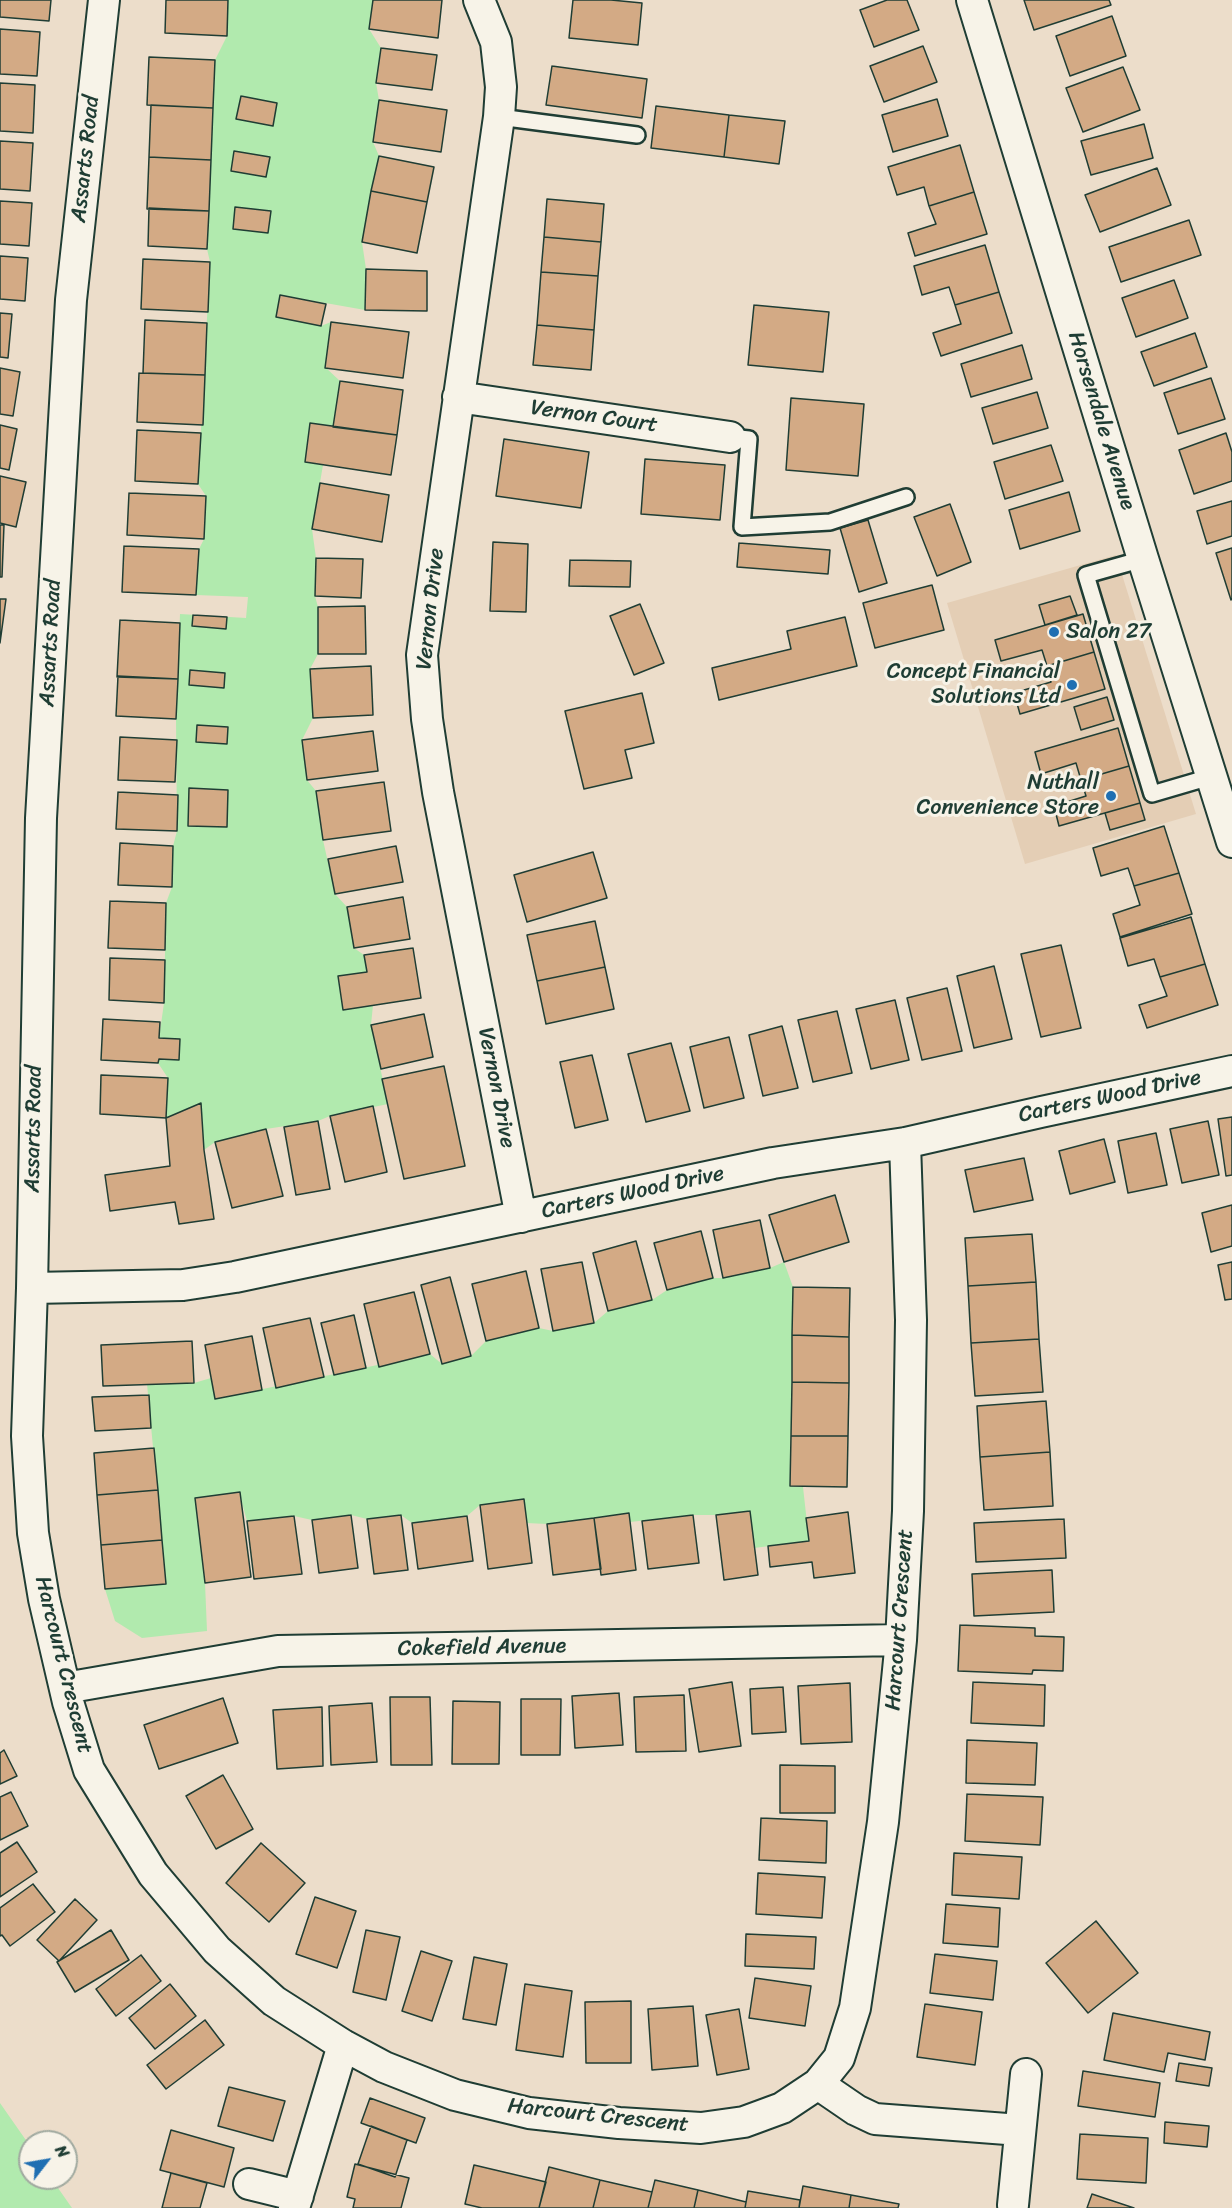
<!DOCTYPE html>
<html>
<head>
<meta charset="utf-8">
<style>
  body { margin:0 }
  #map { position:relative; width:1232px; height:2208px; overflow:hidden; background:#ecddca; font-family:Sriracha,sans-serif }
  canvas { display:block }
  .north { position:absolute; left:18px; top:2130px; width:60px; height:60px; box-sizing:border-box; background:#f7f3e8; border:2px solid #a1aaa0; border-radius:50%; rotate:59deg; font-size:16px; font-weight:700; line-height:24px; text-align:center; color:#1f3d34 }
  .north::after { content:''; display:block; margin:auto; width:21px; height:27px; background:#1f6fb2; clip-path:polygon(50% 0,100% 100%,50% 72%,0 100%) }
</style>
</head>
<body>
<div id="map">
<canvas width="1232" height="2208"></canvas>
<div class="north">N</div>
</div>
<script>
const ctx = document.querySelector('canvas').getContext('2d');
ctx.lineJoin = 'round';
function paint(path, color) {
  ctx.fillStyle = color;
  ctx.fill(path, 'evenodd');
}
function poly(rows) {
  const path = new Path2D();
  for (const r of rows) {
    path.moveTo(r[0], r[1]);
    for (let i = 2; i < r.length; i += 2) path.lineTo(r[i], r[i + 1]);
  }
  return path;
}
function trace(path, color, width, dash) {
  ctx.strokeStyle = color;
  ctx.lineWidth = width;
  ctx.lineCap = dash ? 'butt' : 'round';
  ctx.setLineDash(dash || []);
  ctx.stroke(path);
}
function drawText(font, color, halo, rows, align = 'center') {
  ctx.font = font + ' Sriracha,sans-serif';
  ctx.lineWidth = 6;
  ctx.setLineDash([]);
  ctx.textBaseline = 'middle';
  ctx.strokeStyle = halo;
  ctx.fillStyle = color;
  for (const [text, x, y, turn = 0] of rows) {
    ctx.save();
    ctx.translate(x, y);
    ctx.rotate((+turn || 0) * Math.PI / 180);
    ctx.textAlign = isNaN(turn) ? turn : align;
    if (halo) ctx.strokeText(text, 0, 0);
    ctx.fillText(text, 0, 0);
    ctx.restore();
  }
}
const built = poly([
  [1116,555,1196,814,1025,864,947,603]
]);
const green = poly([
  [228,0,373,0,369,29,381,48,376,83,379,100,373,142,379,156,362,242,366,269,365,310,280,295,276,317,321,326,331,322,325,367,340,381,333,427,310,423,305,462,323,465,312,529,316,558,315,596,318,607,318,654,310,669,313,718,302,740,307,780,316,791,323,840,335,894,347,907,354,948,364,955,367,972,338,977,343,1010,373,1005,371,1025,388,1104,330,1116,318,1121,266,1129,215,1142,204,1150,201,1104,166,1118,168,1078,158,1063,159,1059,179,1060,159,1038,164,1003,166,903,172,887,173,846,177,831,176,719,180,614,246,618,248,597,196,595,199,549,204,539,206,496,198,484,210,262,207,249,215,60,227,36],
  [784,1262,793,1287,790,1486,803,1487,809,1541,754,1548,749,1511,716,1515,693,1515,630,1522,629,1513,547,1524,526,1523,523,1499,480,1505,467,1516,412,1523,401,1515,367,1519,351,1515,312,1520,294,1516,247,1521,239,1492,195,1498,205,1583,207,1631,142,1638,115,1621,105,1589,166,1584,147,1384,194,1383,211,1378,215,1399,430,1354,442,1364,471,1356,486,1341,539,1328,553,1331,594,1323,608,1311,652,1300,667,1290,713,1278,723,1278,770,1268],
  [0,2103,30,2146,30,2178,51,2178,72,2208,0,2208]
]);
const building = poly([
  [0,0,51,0,49,21,0,17,0,0],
  [166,0,228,0,227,36,165,33,166,0],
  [373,0,442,0,438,38,369,29,373,0],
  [573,0,611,0,642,3,638,45,569,38,573,0],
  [887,0,907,0,919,30,874,47,860,10,887,0],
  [1024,0,1109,0,1111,5,1034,30,1024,0],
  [1112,16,1126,56,1070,76,1056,36,1112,16],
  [0,29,40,32,37,76,0,74,0,29],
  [923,46,937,82,884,102,870,66,923,46],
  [381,48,437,55,432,90,376,83,381,48],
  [149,57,215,60,213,108,147,105,149,57],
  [552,66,647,79,642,118,546,105,552,66],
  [1123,67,1140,110,1083,132,1066,88,1123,67],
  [0,83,35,85,33,133,0,131,0,83],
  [241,96,277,103,273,126,236,119,241,96],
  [937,99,948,136,893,152,882,115,937,99],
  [379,100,447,110,441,152,373,142,379,100],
  [151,105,213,108,211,160,149,157,151,105],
  [656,106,729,115,724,157,651,148,656,106],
  [729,115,785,121,779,164,724,157,729,115],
  [1144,124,1153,158,1091,175,1081,141,1144,124],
  [0,141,33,143,30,191,0,189,0,141],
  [960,145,974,192,929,206,924,187,897,195,888,167,960,145],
  [234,151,270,157,266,177,231,171,234,151],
  [379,156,434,167,427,202,371,191,379,156],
  [149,157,211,160,209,211,147,209,149,157],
  [1157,168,1171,205,1100,232,1085,195,1157,168],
  [371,191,427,202,417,253,362,242,371,191],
  [974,192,987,234,915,256,908,233,936,224,929,206,974,192],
  [547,199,604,204,601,242,544,237,547,199],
  [0,201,32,203,29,246,0,244,0,201],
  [235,207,271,211,268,233,233,229,235,207],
  [149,208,209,211,207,249,148,246,149,208],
  [1189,220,1201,255,1121,282,1109,247,1189,220],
  [544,237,601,242,598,276,541,272,544,237],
  [985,245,999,292,955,305,949,287,922,295,914,266,985,245],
  [0,256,28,258,25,301,0,299,0,256],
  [143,259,210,262,208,312,141,309,143,259],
  [366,269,427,271,427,311,365,310,366,269],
  [541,272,598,276,594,330,537,325,541,272],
  [1174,280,1188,318,1136,337,1122,298,1174,280],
  [999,292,1012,333,941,356,933,333,961,324,955,305,999,292],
  [280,295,326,304,321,326,276,317,280,295],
  [754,305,829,312,823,372,748,365,754,305],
  [0,313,12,314,8,358,0,357,0,313],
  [145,320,207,323,205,375,143,373,145,320],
  [331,322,409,332,403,378,325,368,331,322],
  [537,325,594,330,591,370,533,365,537,325],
  [1195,333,1207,367,1154,386,1141,352,1195,333],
  [1022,345,1032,379,971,397,961,364,1022,345],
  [0,368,20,372,13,416,0,414,0,368],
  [139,373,205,375,203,425,137,422,139,373],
  [1211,378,1225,419,1178,434,1164,393,1211,378],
  [340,381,403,390,397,435,333,427,340,381],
  [1037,392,1048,428,993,444,982,408,1037,392],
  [791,398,864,404,858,476,786,470,791,398],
  [310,423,397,435,391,475,305,462,310,423],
  [0,425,17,429,9,470,0,468,0,425],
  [137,430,201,433,198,484,135,481,137,430],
  [1226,433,1232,452,1232,481,1194,494,1179,450,1226,433],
  [504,439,589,452,581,508,496,496,504,439],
  [1051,445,1063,481,1005,499,994,462,1051,445],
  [645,459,725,465,720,520,641,514,645,459],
  [0,476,26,482,16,527,0,523,0,476],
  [320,483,389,495,382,542,312,529,320,483],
  [1069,492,1080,531,1020,549,1009,510,1069,492],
  [129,493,206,496,204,539,127,535,129,493],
  [1232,501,1232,536,1207,544,1197,511,1232,501],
  [950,504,971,562,937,576,914,517,950,504],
  [868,520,887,583,859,592,840,528,868,520],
  [0,525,4,525,2,577,0,577,0,525],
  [493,542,528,544,526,612,490,611,493,542],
  [739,543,830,550,828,574,737,567,739,543],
  [124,546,199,549,196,595,122,592,124,546],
  [1232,548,1232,599,1231,600,1216,553,1232,548],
  [316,558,363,559,361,598,315,596,316,558],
  [570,560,631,561,630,587,569,586,570,560],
  [932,585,944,630,875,648,863,603,932,585],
  [1070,596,1077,615,1045,625,1039,605,1070,596],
  [0,599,6,599,0,643,0,599],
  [640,604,664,663,634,675,610,616,640,604],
  [365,606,366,654,318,654,318,607,365,606],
  [1083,614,1094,652,1047,666,1042,650,1001,661,995,640,1083,614],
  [193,615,227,617,226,629,192,626,193,615],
  [845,617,857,666,719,700,712,668,791,649,787,631,845,617],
  [120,620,180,623,178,679,117,677,120,620],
  [1094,652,1105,689,1020,714,1014,693,1051,682,1047,666,1094,652],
  [371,666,373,715,313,718,310,669,371,666],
  [190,670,225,673,224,688,189,685,190,670],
  [118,676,178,679,176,719,116,716,118,676],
  [642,693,654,743,625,750,632,778,584,789,565,711,642,693],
  [1107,697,1114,720,1081,730,1074,707,1107,697],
  [197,725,228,727,227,744,196,742,197,725],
  [1118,728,1129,766,1081,780,1076,763,1041,774,1035,752,1118,728],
  [373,731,378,771,307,780,302,740,373,731],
  [120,737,177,740,175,782,118,780,120,737],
  [1129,766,1140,803,1059,826,1054,806,1086,796,1081,780,1129,766],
  [384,782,391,831,323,840,316,791,384,782],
  [189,788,228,790,227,827,188,826,189,788],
  [118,792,178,795,177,831,116,829,118,792],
  [1140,803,1145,820,1110,830,1105,813,1140,803],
  [1164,826,1179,873,1134,886,1128,868,1101,876,1093,848,1164,826],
  [120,843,173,846,172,887,118,885,120,843],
  [396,846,403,882,335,894,328,859,396,846],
  [593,852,607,898,527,922,514,875,593,852],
  [1179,873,1192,914,1120,937,1113,914,1140,905,1134,886,1179,873],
  [403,897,410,939,354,948,347,907,403,897],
  [110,901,166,903,165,950,108,948,110,901],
  [1191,917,1205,964,1160,977,1154,959,1128,966,1120,938,1191,917],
  [595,921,605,967,537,981,527,935,595,921],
  [1061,945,1081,1028,1041,1037,1021,954,1061,945],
  [413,948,421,998,343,1010,338,976,367,972,364,955,413,948],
  [110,958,165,960,164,1003,109,1000,110,958],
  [1205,964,1218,1005,1147,1028,1139,1005,1167,996,1160,977,1205,964],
  [994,966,1012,1039,974,1048,957,976,994,966],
  [605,967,614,1009,546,1024,537,981,605,967],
  [947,988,962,1051,922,1060,907,998,947,988],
  [895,1000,909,1060,871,1069,856,1009,895,1000],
  [837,1011,852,1073,813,1082,798,1020,837,1011],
  [424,1014,433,1057,381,1069,371,1025,424,1014],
  [103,1019,160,1022,159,1038,180,1039,179,1060,159,1059,158,1063,101,1060,103,1019],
  [782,1026,798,1088,763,1096,749,1035,782,1026],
  [729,1037,744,1098,704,1108,690,1047,729,1037],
  [671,1043,690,1111,646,1122,628,1054,671,1043],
  [592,1055,608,1120,575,1128,560,1062,592,1055],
  [444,1066,465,1166,404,1179,382,1079,444,1066],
  [101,1075,168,1078,166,1118,100,1114,101,1075],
  [201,1103,204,1150,214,1219,179,1224,175,1202,110,1211,105,1175,170,1166,166,1118,201,1103],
  [373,1106,387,1172,345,1182,330,1116,373,1106],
  [1232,1117,1232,1175,1226,1176,1218,1119,1232,1117],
  [318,1121,330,1189,296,1195,284,1127,318,1121],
  [1208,1121,1219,1175,1182,1183,1170,1129,1208,1121],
  [266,1129,283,1196,232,1208,215,1142,266,1129],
  [1156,1133,1167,1185,1128,1193,1118,1141,1156,1133],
  [1104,1139,1115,1182,1070,1194,1059,1151,1104,1139],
  [1024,1158,1033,1200,974,1212,965,1170,1024,1158],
  [835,1195,849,1242,784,1262,769,1215,835,1195],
  [1232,1205,1232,1246,1211,1252,1202,1213,1232,1205],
  [760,1220,770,1268,723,1278,713,1230,760,1220],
  [701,1231,713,1278,667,1290,654,1243,701,1231],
  [1032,1234,1036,1282,968,1286,965,1238,1032,1234],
  [636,1241,652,1300,608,1311,593,1253,636,1241],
  [582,1262,594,1323,553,1331,541,1269,582,1262],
  [1232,1262,1232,1299,1225,1300,1218,1265,1232,1262],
  [526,1271,539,1328,486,1341,472,1284,526,1271],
  [450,1277,471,1356,442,1364,421,1285,450,1277],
  [1036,1282,1039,1339,971,1343,968,1286,1036,1282],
  [793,1287,850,1288,849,1337,792,1335,793,1287],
  [414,1292,430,1354,379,1367,364,1304,414,1292],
  [354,1315,366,1368,334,1375,321,1323,354,1315],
  [310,1318,324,1377,276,1388,263,1328,310,1318],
  [792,1335,849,1337,849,1383,792,1382,792,1335],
  [252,1336,262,1390,215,1399,205,1345,252,1336],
  [1039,1339,1043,1392,975,1396,971,1343,1039,1339],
  [192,1341,194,1383,103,1386,101,1345,192,1341],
  [792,1382,849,1383,848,1436,791,1436,792,1382],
  [149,1395,151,1428,95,1431,92,1397,149,1395],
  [1046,1401,1050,1452,980,1457,977,1406,1046,1401],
  [791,1436,848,1436,847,1487,790,1486,791,1436],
  [154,1448,158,1490,97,1495,94,1453,154,1448],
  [1050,1452,1053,1506,984,1510,980,1457,1050,1452],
  [158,1490,162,1540,101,1545,97,1495,158,1490],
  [240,1492,251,1577,205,1583,195,1498,240,1492],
  [524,1499,532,1563,488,1569,480,1505,524,1499],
  [750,1511,758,1575,724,1580,716,1515,750,1511],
  [848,1512,855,1573,814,1578,812,1562,770,1567,768,1546,809,1541,806,1518,848,1512],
  [629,1513,636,1570,601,1575,594,1518,629,1513],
  [351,1515,358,1568,319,1573,312,1520,351,1515],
  [401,1515,408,1570,374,1574,367,1519,401,1515],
  [693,1515,699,1563,648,1569,642,1521,693,1515],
  [294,1516,302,1574,254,1579,247,1521,294,1516],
  [467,1516,473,1561,418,1569,412,1523,467,1516],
  [594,1518,601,1569,553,1575,547,1524,594,1518],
  [1064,1519,1066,1558,976,1562,974,1523,1064,1519],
  [162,1540,166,1584,105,1589,101,1545,162,1540],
  [1052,1570,1054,1612,974,1616,972,1574,1052,1570],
  [960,1625,1035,1628,1035,1636,1064,1637,1063,1671,1033,1670,1032,1674,958,1671,960,1625],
  [732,1682,741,1746,699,1752,689,1689,732,1682],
  [973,1682,1045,1685,1044,1726,971,1723,973,1682],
  [850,1683,852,1742,801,1744,798,1686,850,1683],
  [783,1687,786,1732,752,1734,750,1689,783,1687],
  [619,1693,623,1745,575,1748,572,1696,619,1693],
  [684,1695,686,1751,636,1752,634,1697,684,1695],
  [390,1697,430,1697,432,1765,391,1765,390,1697],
  [223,1698,238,1743,159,1769,144,1725,223,1698],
  [521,1699,561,1699,560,1755,521,1755,521,1699],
  [453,1701,500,1702,499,1764,452,1764,453,1701],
  [372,1703,377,1762,331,1765,329,1706,372,1703],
  [322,1707,323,1766,277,1769,273,1710,322,1707],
  [967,1740,1037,1743,1035,1785,966,1783,967,1740],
  [4,1750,17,1776,0,1784,0,1753,4,1750],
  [780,1765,835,1766,835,1813,780,1813,780,1765],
  [223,1775,253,1829,216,1849,186,1796,223,1775],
  [11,1792,28,1826,0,1840,0,1797,11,1792],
  [967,1794,1043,1797,1040,1845,965,1841,967,1794],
  [761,1818,827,1821,826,1863,759,1860,761,1818],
  [17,1842,37,1872,0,1897,0,1853,17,1842],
  [261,1843,305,1883,269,1922,226,1883,261,1843],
  [954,1853,1022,1857,1019,1899,952,1895,954,1853],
  [758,1873,825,1877,822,1918,756,1914,758,1873],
  [33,1884,55,1912,10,1946,2,1935,0,1936,0,1908,33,1884],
  [315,1897,356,1911,337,1968,296,1954,315,1897],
  [75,1899,97,1920,59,1961,37,1940,75,1899],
  [946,1904,1000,1908,998,1947,943,1943,946,1904],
  [1096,1921,1138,1973,1088,2013,1046,1963,1096,1921],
  [111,1930,129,1960,75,1992,57,1962,111,1930],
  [366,1930,400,1937,386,2000,353,1992,366,1930],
  [746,1934,816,1937,814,1969,745,1966,746,1934],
  [421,1951,452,1961,432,2021,402,2011,421,1951],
  [935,1954,997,1961,993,2000,930,1993,935,1954],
  [141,1955,161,1981,116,2016,96,1989,141,1955],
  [474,1957,507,1964,496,2025,463,2019,474,1957],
  [755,1978,811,1986,805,2026,749,2018,755,1978],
  [170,1984,196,2016,155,2049,129,2018,170,1984],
  [525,1984,572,1991,563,2057,516,2050,525,1984],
  [631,2001,631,2063,586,2063,585,2002,631,2001],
  [925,2004,982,2012,975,2065,917,2057,925,2004],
  [693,2006,698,2066,652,2070,648,2009,693,2006],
  [739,2009,749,2069,717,2075,706,2015,739,2009],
  [1113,2013,1210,2032,1205,2060,1168,2053,1164,2072,1104,2060,1113,2013],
  [205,2020,224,2045,166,2089,147,2065,205,2020],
  [1179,2063,1212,2068,1209,2086,1176,2081,1179,2063],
  [1083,2071,1160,2083,1155,2117,1078,2106,1083,2071],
  [229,2087,285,2101,273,2141,218,2126,229,2087],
  [370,2098,425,2118,416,2143,361,2123,370,2098],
  [1165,2122,1209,2126,1207,2147,1164,2143,1165,2122],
  [371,2126,407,2140,395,2177,358,2164,371,2126],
  [171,2130,234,2148,224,2187,160,2170,171,2130],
  [1080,2134,1148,2138,1146,2183,1077,2179,1080,2134],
  [355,2164,409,2178,401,2208,353,2208,355,2199,347,2197,355,2164],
  [474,2165,546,2182,539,2208,482,2208,465,2204,474,2165],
  [549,2167,600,2180,593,2208,539,2208,549,2167],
  [171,2173,207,2183,200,2208,162,2208,171,2173],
  [600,2180,652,2192,648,2208,593,2208,600,2180],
  [655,2180,698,2190,694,2208,648,2208,655,2180],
  [803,2186,851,2195,849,2208,799,2208,803,2186],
  [698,2190,746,2202,745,2208,694,2208,698,2190],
  [748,2191,800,2200,799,2208,745,2208,748,2191],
  [1092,2194,1134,2208,1087,2208,1092,2194],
  [851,2195,899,2204,898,2208,849,2208,851,2195]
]);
const lane = poly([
  [499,117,637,135],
  [730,437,749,439,742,527,830,522,906,497],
  [1143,559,1086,575,1152,794,1210,777]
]);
const street = poly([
  [104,0,71,300,41,818,32,1288,27,1436,33,1533,44,1599,68,1702,89,1770,153,1874,217,1950,274,2001,343,2045,384,2067,455,2095,529,2113,619,2123,701,2128,744,2122,782,2108,818,2084,839,2058,855,2008,883,1822,901,1640,908,1511,911,1320,905,1143],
  [479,0,496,42,501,87,499,117,422,655,427,719,438,792,521,1217],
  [972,0,1143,559,1232,842],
  [458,397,730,437],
  [32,1288,183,1285,235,1277,773,1163,905,1143,1041,1112,1232,1071],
  [65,1688,278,1651,901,1640],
  [818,2084,856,2110,875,2119,1020,2130],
  [249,2184,298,2196],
  [1013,2205,1026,2074],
  [294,2208,343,2045]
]);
const markers = [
  [1054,632,6,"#1f6fb2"],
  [1072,685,6,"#1f6fb2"],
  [1111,796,6,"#1f6fb2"]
];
const streetNames = [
  ["Assarts Road",86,159,-84],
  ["Vernon Court",594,417,8],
  ["Horsendale Avenue",1101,421,73],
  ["Vernon Drive",431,609,-84],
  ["Assarts Road",51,643,-87],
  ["Vernon Drive",496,1088,79],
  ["Carters Wood Drive",1110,1097,-12],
  ["Assarts Road",34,1129,-89],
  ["Carters Wood Drive",633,1193,-12],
  ["Harcourt Crescent",900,1620,-86],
  ["Cokefield Avenue",482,1648,-1],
  ["Harcourt Crescent",63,1665,76],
  ["Harcourt Crescent",598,2116,6]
];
const poiNames = [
  ["Salon 27",1066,632,"left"],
  ["Concept Financial",1060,672],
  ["Solutions Ltd",1060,697],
  ["Nuthall",1099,783],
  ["Convenience Store",1099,808]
];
paint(built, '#e4ceb5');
paint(green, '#b1eaae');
paint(building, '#d3aa85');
trace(building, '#1f3d34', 1.5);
trace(lane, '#1f3d34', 20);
trace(street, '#1f3d34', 34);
trace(lane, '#f7f3e8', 15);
trace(street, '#f7f3e8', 30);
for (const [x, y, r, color] of markers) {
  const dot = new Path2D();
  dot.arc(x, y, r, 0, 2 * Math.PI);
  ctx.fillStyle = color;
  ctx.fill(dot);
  trace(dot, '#f7f3e8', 2);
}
drawText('22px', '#1f3d34', '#f7f3e8', streetNames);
drawText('22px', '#1f3d34', '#f7f3e8', poiNames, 'right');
</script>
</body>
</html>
